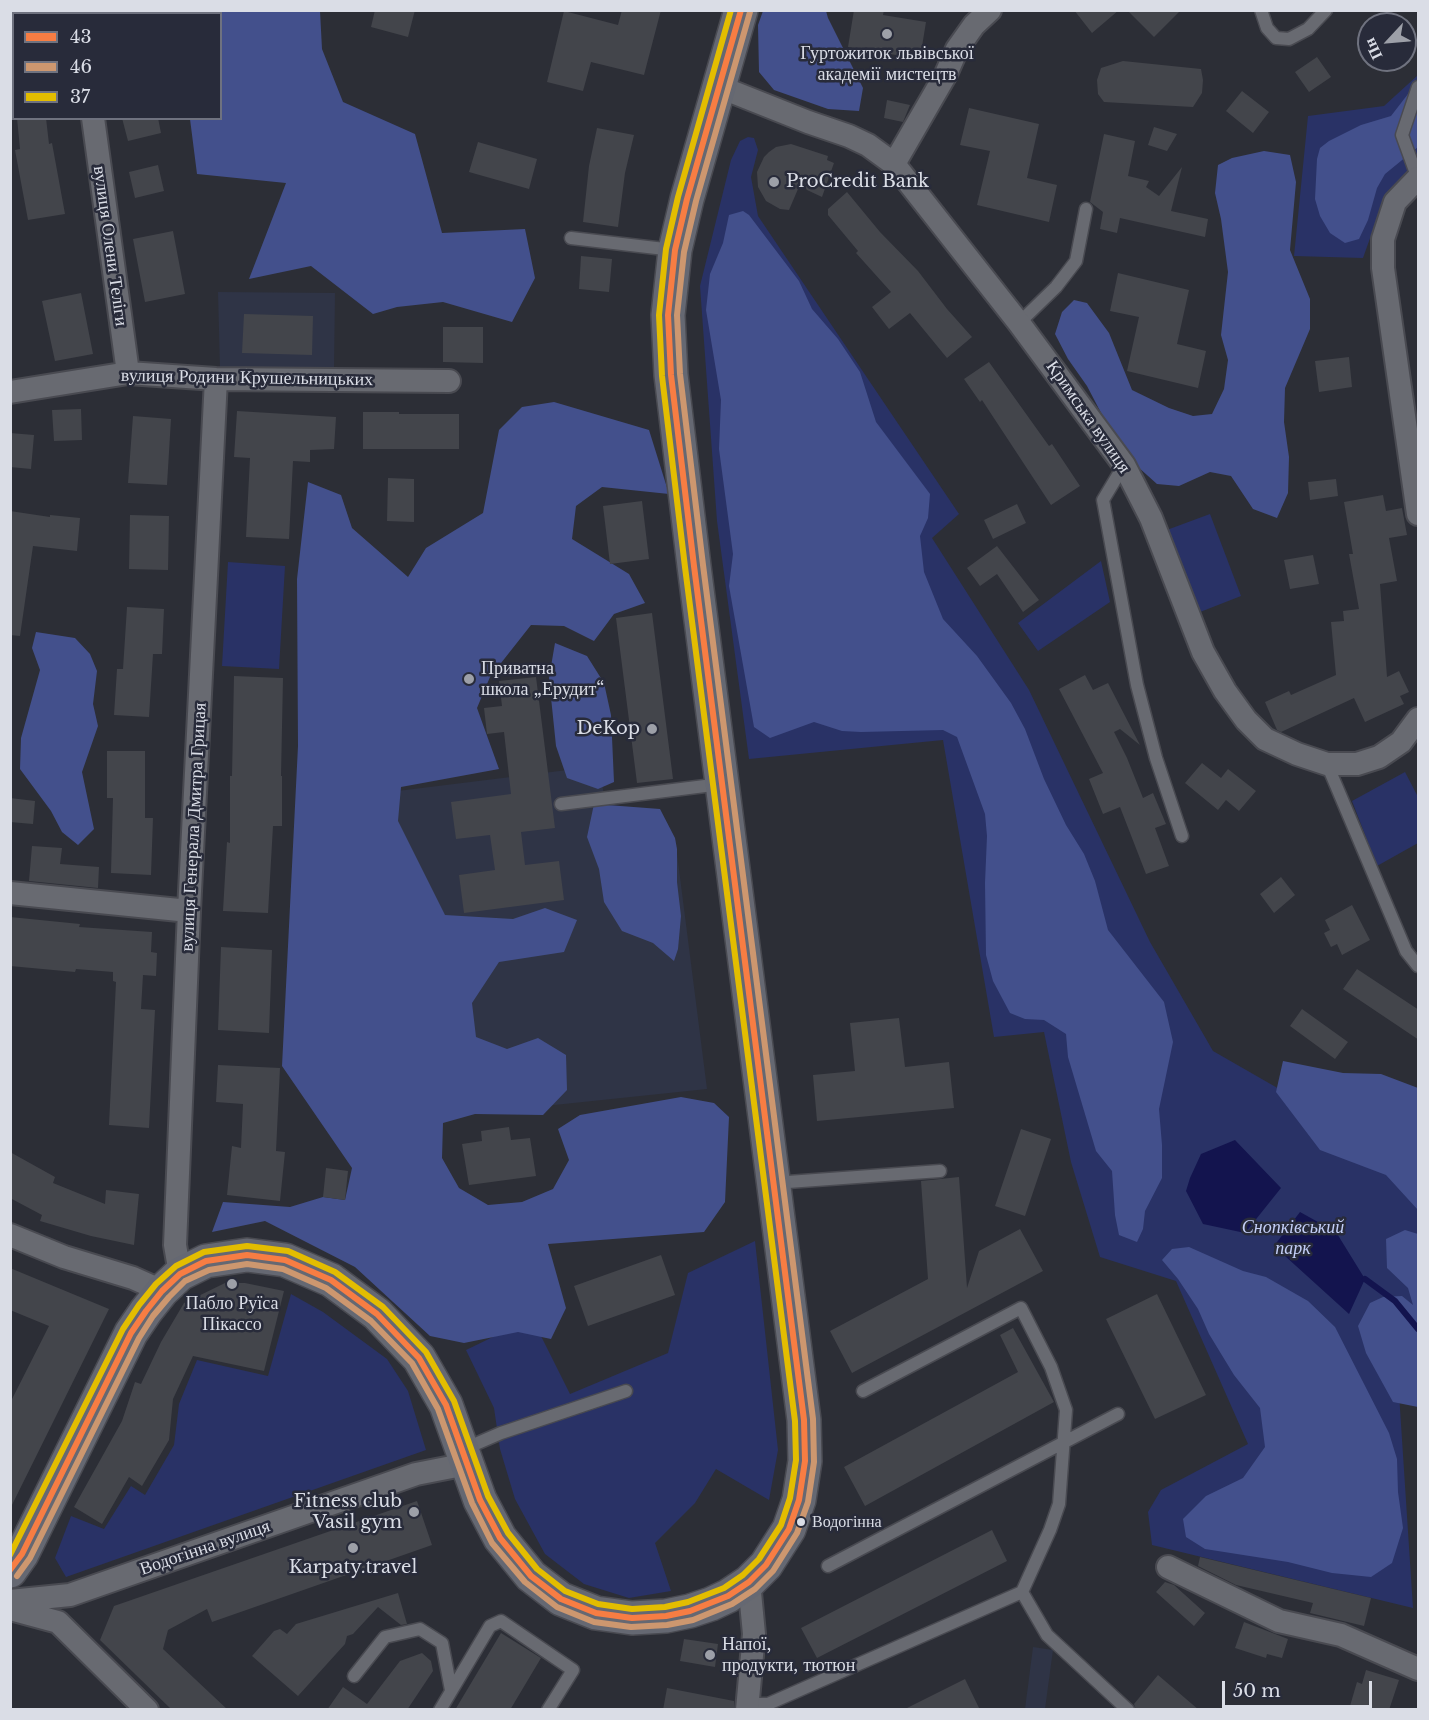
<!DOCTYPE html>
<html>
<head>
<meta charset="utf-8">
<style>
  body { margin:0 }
  #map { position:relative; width:1429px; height:1720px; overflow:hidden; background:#2c2e36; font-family:"Libre Baskerville",serif }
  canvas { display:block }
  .frame { position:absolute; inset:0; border:12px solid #dadde6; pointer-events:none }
  .legend { position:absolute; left:12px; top:12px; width:210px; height:108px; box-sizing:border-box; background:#282b3a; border:2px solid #6f727f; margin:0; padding:8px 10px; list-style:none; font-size:18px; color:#dadde6 }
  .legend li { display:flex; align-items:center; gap:12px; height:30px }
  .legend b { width:30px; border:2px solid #6f727f }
  .north { position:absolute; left:1357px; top:12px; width:60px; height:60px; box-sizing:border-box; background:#282b3a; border:2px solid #6f727f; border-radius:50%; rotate:244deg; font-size:16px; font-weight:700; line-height:24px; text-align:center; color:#dadde6 }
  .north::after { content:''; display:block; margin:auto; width:21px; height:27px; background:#9da0a8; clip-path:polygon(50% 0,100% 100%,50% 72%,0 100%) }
  .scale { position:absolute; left:1222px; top:1681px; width:150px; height:27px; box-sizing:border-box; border:3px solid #dadde6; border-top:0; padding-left:8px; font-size:18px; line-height:21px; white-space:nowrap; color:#dadde6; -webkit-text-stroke:4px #282b3a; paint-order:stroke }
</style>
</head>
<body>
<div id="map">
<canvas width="1429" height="1720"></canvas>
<div class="frame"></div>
<ul class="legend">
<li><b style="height:8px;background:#f77d43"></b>43</li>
<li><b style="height:8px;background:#cd976f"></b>46</li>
<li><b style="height:8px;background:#e3bd00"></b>37</li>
</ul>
<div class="north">Пн</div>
<div class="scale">50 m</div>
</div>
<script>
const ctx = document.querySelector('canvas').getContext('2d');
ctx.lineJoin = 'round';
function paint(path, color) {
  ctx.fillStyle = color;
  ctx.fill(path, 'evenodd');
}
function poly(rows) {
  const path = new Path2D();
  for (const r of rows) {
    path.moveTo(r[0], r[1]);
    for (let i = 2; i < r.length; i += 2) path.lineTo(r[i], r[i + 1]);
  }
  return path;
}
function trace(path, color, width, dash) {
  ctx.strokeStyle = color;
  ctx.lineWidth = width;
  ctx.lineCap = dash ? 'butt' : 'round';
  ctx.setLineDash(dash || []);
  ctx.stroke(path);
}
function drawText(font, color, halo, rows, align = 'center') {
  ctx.font = font + ' "Libre Baskerville",serif';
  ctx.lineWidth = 5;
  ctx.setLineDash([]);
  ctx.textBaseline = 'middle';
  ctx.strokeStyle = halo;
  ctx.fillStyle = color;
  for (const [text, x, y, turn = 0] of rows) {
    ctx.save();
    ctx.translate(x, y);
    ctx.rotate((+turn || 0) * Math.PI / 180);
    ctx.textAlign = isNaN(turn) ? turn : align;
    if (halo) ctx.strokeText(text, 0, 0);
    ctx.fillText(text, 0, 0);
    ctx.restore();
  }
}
const built = poly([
  [218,292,335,293,334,369,220,369],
  [600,766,610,843,675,838,707,1089,516,1109,395,1053,365,795],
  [1033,1647,1053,1650,1045,1709,1025,1709]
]);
const green = poly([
  [1418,75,1418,159,1385,196,1363,258,1294,256,1308,116,1384,106],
  [748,137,754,138,758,150,751,177,758,216,959,514,932,538,1029,690,1150,942,1213,1051,1328,1117,1418,1097,1418,1384,1398,1378,1413,1608,1152,1545,1148,1512,1161,1490,1248,1444,1176,1281,1100,1257,1071,1162,1044,1032,994,1037,943,740,749,759,717,521,700,286,731,160,740,141],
  [1210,514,1241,596,1195,614,1164,531],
  [1101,561,1110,602,1038,651,1018,623],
  [228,562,285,566,279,669,222,666],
  [1405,772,1418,797,1418,843,1377,866,1352,801],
  [755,1241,778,1450,769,1500,716,1469,695,1503,655,1543,671,1591,629,1598,584,1584,545,1554,515,1499,500,1449,494,1408,466,1350,532,1318,570,1394,668,1353,688,1273],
  [291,1294,323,1312,387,1359,408,1391,426,1450,66,1577,55,1558,71,1516,104,1529,131,1486,145,1495,174,1445,179,1404,197,1360,268,1376]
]);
const forest = poly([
  [211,11,320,11,322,49,343,102,415,134,442,233,525,229,535,278,512,322,443,302,397,307,373,314,311,266,249,279,286,183,197,174,190,119,220,118,220,14,209,13],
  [763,11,826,11,828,18,863,88,859,111,828,109,774,90,759,72,758,25],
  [1418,81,1418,147,1385,174,1377,188,1368,220,1359,239,1345,243,1330,233,1320,216,1315,199,1317,159,1320,148,1329,141,1361,125,1391,116],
  [1264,151,1290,155,1296,182,1290,250,1310,299,1310,329,1285,388,1284,422,1289,457,1288,493,1277,518,1253,509,1231,476,1210,472,1179,486,1157,484,1138,467,1110,430,1087,386,1068,359,1055,334,1062,312,1074,300,1087,303,1109,333,1132,390,1169,408,1193,416,1212,414,1224,389,1228,360,1221,335,1228,272,1221,219,1215,193,1218,165,1232,158],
  [743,211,749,215,799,281,812,309,838,339,860,372,876,422,930,494,928,518,920,536,924,572,943,619,977,656,1011,703,1025,729,1044,779,1066,825,1084,854,1095,881,1108,930,1164,1002,1173,1042,1159,1109,1162,1145,1162,1178,1145,1211,1143,1229,1137,1242,1119,1235,1115,1215,1112,1171,1096,1151,1068,1057,1066,1034,1044,1020,1025,1019,1010,1013,993,981,986,955,985,883,987,836,985,814,957,737,943,730,861,732,842,731,814,722,770,738,754,727,729,586,733,554,719,449,721,400,706,310,710,274,723,243,729,215],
  [554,402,649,430,669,494,602,487,576,506,572,539,629,574,645,603,614,614,594,641,564,626,531,625,490,677,477,708,499,769,401,787,398,821,445,915,513,919,545,908,577,920,564,952,499,962,472,1003,476,1037,507,1049,538,1038,566,1055,567,1090,543,1115,475,1114,443,1123,442,1158,459,1188,488,1205,522,1202,553,1189,569,1160,558,1129,580,1115,681,1097,714,1103,729,1117,725,1202,704,1232,548,1244,566,1308,551,1339,518,1332,464,1343,430,1336,355,1267,265,1221,212,1232,223,1202,290,1207,323,1197,345,1200,352,1168,282,1066,298,746,297,579,308,482,341,495,352,528,408,577,426,548,483,513,499,430,522,407],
  [36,632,75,638,90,654,97,671,93,704,98,726,82,772,94,829,78,845,62,832,51,811,20,769,21,738,40,670,32,648],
  [555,643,587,656,604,683,611,715,614,782,598,789,567,778,556,746,549,678],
  [594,804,660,809,675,838,677,849,677,882,681,916,678,949,674,961,653,943,622,931,604,902,599,869,587,837],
  [1283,1061,1343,1073,1381,1074,1418,1088,1418,1210,1386,1175,1320,1150,1276,1092],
  [1405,1230,1418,1234,1418,1407,1393,1402,1366,1353,1358,1326,1370,1303,1383,1297,1402,1296,1413,1305,1408,1288,1387,1268,1386,1239],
  [1189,1247,1243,1271,1266,1277,1308,1301,1335,1327,1389,1433,1397,1459,1398,1492,1403,1528,1392,1563,1371,1577,1332,1573,1288,1562,1205,1549,1186,1537,1183,1519,1206,1496,1243,1478,1265,1447,1260,1408,1234,1375,1209,1334,1198,1309,1178,1279,1162,1260,1172,1249]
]);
const water = poly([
  [1235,1140,1281,1188,1245,1233,1203,1224,1186,1191,1190,1178,1201,1154],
  [1300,1212,1336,1232,1365,1279,1349,1314,1274,1246]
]);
const stream = poly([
  [1365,1279,1395,1301,1418,1329]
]);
const building = poly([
  [375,10,415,10,408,37,371,27],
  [622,10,661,10,644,75,591,62,583,91,547,82,564,11,618,25],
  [854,10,884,10,883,15,926,22,920,59,848,47],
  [1074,10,1119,10,1092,33],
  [1127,10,1181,10,1154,37],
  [1317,57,1331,77,1309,92,1295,72],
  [1123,61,1201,69,1203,80,1202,93,1193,107,1104,102,1098,94,1097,80,1101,68],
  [1242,91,1269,112,1253,133,1226,111],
  [887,100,910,105,903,122,884,118],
  [969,108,1039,124,1027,178,1057,185,1049,222,977,205,990,151,960,145],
  [17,118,46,118,49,144,52,143,65,214,28,220,15,150,20,149],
  [122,118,158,118,161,133,128,141],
  [1154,127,1177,134,1167,151,1148,145],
  [597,128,634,135,625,173,618,227,583,222,589,166],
  [1104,134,1135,141,1128,176,1149,181,1146,187,1159,196,1182,167,1171,211,1208,219,1205,237,1120,218,1117,233,1100,229,1103,212,1090,202],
  [478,142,537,159,529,189,469,172],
  [791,144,828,156,827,160,834,163,822,197,807,190,801,182,789,210,780,209,766,201,758,187,757,172,764,157,769,152,776,147],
  [158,165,164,191,135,198,129,172],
  [847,192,880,232,918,271,947,309,972,337,947,358,910,313,889,329,872,307,891,292,856,253,858,251,828,215,828,209],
  [173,231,185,294,145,302,133,239],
  [581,256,612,259,609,292,579,289],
  [1118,273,1189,290,1177,344,1206,351,1198,388,1127,371,1139,317,1110,311],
  [81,293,93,354,55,361,42,301],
  [244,314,313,316,312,355,242,353],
  [443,327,483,327,483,363,443,362],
  [1349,357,1352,387,1319,392,1315,361],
  [989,362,1049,446,1052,444,1080,486,1051,505,982,400,980,402,964,379],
  [81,409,82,440,54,441,52,410],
  [237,411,336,417,334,449,310,450,310,462,293,461,289,539,246,537,250,458,234,457],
  [363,412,399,412,399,414,459,414,459,449,363,449],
  [133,416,171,419,167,485,128,483],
  [10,433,34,435,31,469,10,467],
  [388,478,414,479,414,522,387,521],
  [1336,479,1338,496,1310,500,1308,482],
  [1383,495,1386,511,1402,508,1407,535,1389,538,1397,581,1380,584,1387,677,1399,671,1409,692,1400,696,1404,704,1365,722,1354,698,1281,732,1277,730,1265,702,1289,691,1291,695,1336,675,1331,622,1344,621,1343,611,1359,609,1349,554,1353,554,1344,502],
  [642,501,649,559,610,564,603,506],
  [1017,504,1026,523,993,539,984,520],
  [10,511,50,517,50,515,80,518,77,551,33,546,20,636,10,635],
  [130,515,169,516,168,570,129,569],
  [997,546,1039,600,1023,612,997,574,980,586,967,568],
  [1313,555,1319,584,1290,589,1284,560],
  [127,607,164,609,162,654,153,654,149,717,114,715,117,669,123,669],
  [652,613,673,779,637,783,616,618],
  [1085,675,1093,690,1108,683,1140,745,1120,729,1114,732,1127,758,1143,798,1153,793,1166,824,1155,828,1169,866,1146,874,1120,807,1103,814,1089,779,1103,773,1059,689],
  [234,676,283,678,281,776,282,776,282,826,273,826,268,913,223,911,227,842,230,843,230,776,232,776],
  [536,677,555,828,521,832,525,865,559,861,564,900,464,913,459,875,495,870,490,835,456,839,451,802,511,794,504,732,487,734,484,708,502,706,499,681],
  [107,751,145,751,145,818,153,818,151,875,111,873,113,798,107,798],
  [1202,763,1221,778,1228,769,1256,791,1239,811,1226,800,1218,810,1185,783],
  [10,798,35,801,33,824,10,822],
  [32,846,62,848,60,864,99,867,98,888,29,881],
  [1281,877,1295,895,1274,913,1260,894],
  [1352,905,1370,940,1342,955,1337,944,1331,947,1324,933,1330,930,1325,920],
  [10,917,80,924,79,927,152,932,151,952,157,953,156,976,143,975,141,1009,155,1010,149,1128,109,1125,116,982,113,981,113,972,76,969,75,972,10,966],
  [221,947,272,950,269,1033,218,1030],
  [1357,969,1419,1010,1419,1040,1343,989],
  [1302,1009,1348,1042,1335,1059,1290,1026],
  [899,1018,905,1067,949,1062,954,1108,817,1121,813,1075,855,1071,850,1023],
  [218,1065,280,1068,276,1151,285,1152,280,1201,227,1195,232,1146,241,1148,243,1104,216,1102],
  [509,1127,511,1140,530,1138,536,1176,469,1185,462,1144,482,1141,481,1131],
  [1021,1129,1051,1139,1025,1216,995,1206],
  [10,1152,55,1177,53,1183,105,1204,106,1190,139,1194,134,1245,91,1236,40,1221,42,1215,10,1198],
  [326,1168,348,1171,345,1200,323,1197],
  [959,1177,967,1288,979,1251,1020,1229,1043,1271,852,1373,830,1331,928,1279,921,1181],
  [661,1255,675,1295,588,1326,574,1286],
  [10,1268,109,1309,10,1509,10,1403,49,1326,10,1310],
  [225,1283,245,1283,284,1291,264,1371,193,1356,173,1399,169,1440,142,1486,129,1477,102,1524,74,1507,122,1421,135,1382,141,1384,161,1342,184,1303],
  [1157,1294,1206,1395,1155,1419,1106,1319],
  [1013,1328,1054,1402,865,1506,844,1467,1018,1372,1000,1335],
  [417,1501,432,1545,212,1622,207,1609,168,1630,163,1649,228,1710,172,1710,100,1640,114,1606],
  [992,1530,1007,1561,817,1658,801,1628],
  [1200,1557,1371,1598,1364,1626,1310,1613,1313,1603,1236,1585,1198,1566],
  [1165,1582,1174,1585,1205,1613,1194,1626,1156,1592],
  [398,1593,407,1624,401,1625,378,1607,353,1634,347,1636,345,1644,298,1696,252,1656,274,1631,280,1629,287,1634,296,1624],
  [1244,1622,1288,1639,1282,1658,1267,1654,1266,1658,1235,1648],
  [501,1633,541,1658,510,1710,455,1710],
  [684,1639,718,1644,715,1667,680,1661],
  [422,1653,431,1661,433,1671,407,1710,327,1710,343,1687,367,1704,400,1661],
  [1366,1670,1399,1680,1389,1710,1359,1710,1350,1706,1357,1682,1362,1684],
  [1158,1675,1199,1710,1136,1710,1134,1704],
  [965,1679,980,1710,903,1710],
  [667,1688,734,1701,734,1710,663,1710]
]);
const lane = poly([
  [1261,10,1267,28,1276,38,1289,39,1308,29,1326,10],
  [10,38,14,38],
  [1418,179,1402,135,1418,87],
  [571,238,673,250],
  [1019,323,1056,287,1076,261,1086,209],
  [1124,465,1103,500,1137,685,1156,758,1182,836],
  [1327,764,1406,951,1418,966],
  [561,804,721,784],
  [774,1183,940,1171],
  [464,1449,501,1433,626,1391],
  [828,1566,1118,1414],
  [1022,1592,1047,1635,1128,1710],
  [354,1676,385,1637,420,1629,442,1643,451,1690],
  [748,1704,768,1704,1022,1592,1050,1530,1059,1504,1066,1410,1051,1367,1021,1308,863,1391],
  [440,1710,490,1626,501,1621,573,1670,548,1710]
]);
const street = poly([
  [99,14,99,10],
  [720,87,808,122,849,136,868,145,894,164,1019,323,1124,465,1151,518,1203,652,1225,691,1246,720,1265,739,1297,754,1327,764,1357,764,1379,757,1401,742,1418,719],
  [93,118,128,373],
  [894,164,946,74,957,49,974,25,990,10],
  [1418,178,1395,202,1383,239,1383,268,1418,514],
  [10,392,128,373,216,379,449,381],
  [10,893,189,911],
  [10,1235,64,1257,133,1278,162,1291],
  [180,1274,175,1245,189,911,216,379],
  [1168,1567,1279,1621,1341,1635,1418,1669],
  [10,1601,70,1595,416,1474,467,1464],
  [10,1609,58,1622,147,1710],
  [747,1710,754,1634,749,1582]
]);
const primary = poly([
  [10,1571,22,1554,131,1333,146,1311,162,1291,180,1274,206,1261,247,1255,285,1260,331,1280,377,1314,419,1358,446,1405,480,1500,500,1538,531,1576,561,1599,596,1613,632,1618,666,1616,690,1611,711,1604,728,1596,749,1582,766,1565,789,1529,799,1500,805,1461,804,1420,694,566,671,375,668,315,675,250,687,199,741,10]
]);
const bus1 = poly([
  [10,1570,22,1554,131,1333,146,1311,162,1291,180,1274,206,1261,247,1255,285,1260,331,1280,377,1314,419,1358,446,1405,480,1500,500,1538,531,1576,561,1599,596,1613,632,1618,666,1616,690,1611,728,1596,749,1582,766,1565,789,1529,799,1500,805,1461,804,1420,694,566,671,375,668,315,675,250,687,199,741,10]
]);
const bus2 = poly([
  [17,1576,30,1558,139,1338,153,1316,169,1297,185,1281,209,1270,247,1264,283,1269,326,1288,371,1321,412,1363,438,1409,472,1503,492,1543,525,1582,557,1607,594,1622,631,1627,667,1625,693,1620,732,1604,755,1589,773,1571,797,1533,808,1502,814,1462,813,1419,703,565,680,374,677,315,684,252,696,201,750,12]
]);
const bus3 = poly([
  [10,1555,123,1329,139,1305,156,1284,176,1266,204,1252,247,1246,288,1251,335,1272,383,1307,426,1352,454,1401,488,1496,508,1533,537,1569,565,1591,598,1604,632,1609,665,1607,688,1602,724,1588,743,1575,759,1559,781,1525,790,1498,796,1460,795,1421,685,567,662,376,659,315,666,249,678,197,731,10]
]);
const markers = [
  [887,34,6,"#9da0a8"],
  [774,182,6,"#9da0a8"],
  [469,679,6,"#9da0a8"],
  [652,729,6,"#9da0a8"],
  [232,1284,6,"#9da0a8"],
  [414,1512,6,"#9da0a8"],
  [801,1522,5,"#dadde6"],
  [353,1548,6,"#9da0a8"],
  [710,1655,6,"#9da0a8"]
];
const busNames = [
  ["Водогінна",812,1522]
];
const poiNames = [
  ["Гуртожиток львівської",887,54],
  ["академії мистецтв",887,75],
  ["ProCredit Bank",786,182,"left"],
  ["Приватна",481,669,"left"],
  ["школа „Ерудит“",481,690,"left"],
  ["DeKop",640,729,"right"],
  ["Пабло Руїса",232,1304],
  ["Пікассо",232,1325],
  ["Fitness club",402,1502,"right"],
  ["Vasil gym",402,1523,"right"],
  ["Karpaty.travel",353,1568],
  ["Напої,",722,1645,"left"],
  ["продукти, тютюн",722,1666,"left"]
];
const streetNames = [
  ["вулиця Олени Теліги",110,246,82],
  ["вулиця Родини Крушельницьких",247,378,1],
  ["Кримська вулиця",1088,417,55],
  ["вулиця Генерала Дмитра Грицая",194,827,-87],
  ["Водогінна вулиця",205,1548,-19]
];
const parkNames = [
  ["Снопківський",1293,1228],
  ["парк",1293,1249]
];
paint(built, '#2f3446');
paint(green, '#293266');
paint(forest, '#43508c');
paint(water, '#13144e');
trace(stream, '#13144e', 6);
paint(building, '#43454b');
trace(lane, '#494a51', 15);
trace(street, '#494a51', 26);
trace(primary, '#494a51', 36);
trace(lane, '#686a71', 12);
trace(street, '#686a71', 22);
trace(primary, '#656872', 33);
trace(bus1, '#f77d43', 6);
trace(bus2, '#cd976f', 6);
trace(bus3, '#e3bd00', 6);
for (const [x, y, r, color] of markers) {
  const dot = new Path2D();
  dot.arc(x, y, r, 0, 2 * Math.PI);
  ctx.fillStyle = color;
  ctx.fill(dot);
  trace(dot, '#282b3a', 2);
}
drawText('16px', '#dadde6', '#282b3a', busNames, 'left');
drawText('18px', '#dadde6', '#282b3a', poiNames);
drawText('18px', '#dadde6', '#282b3a', streetNames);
drawText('italic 18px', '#c3cef6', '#282b3a', parkNames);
</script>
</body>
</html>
